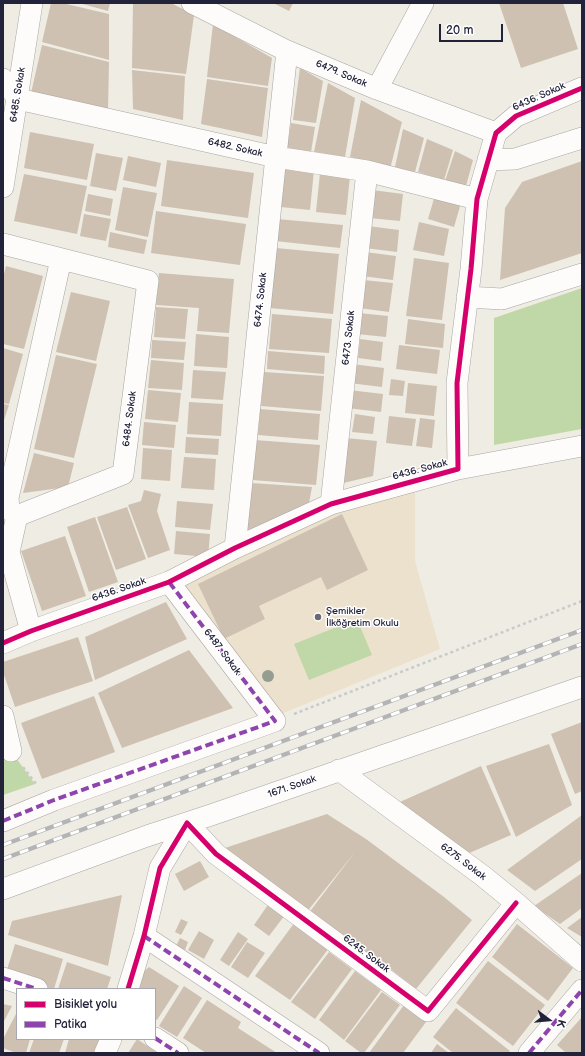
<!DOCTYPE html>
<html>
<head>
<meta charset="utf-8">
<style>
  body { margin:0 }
  #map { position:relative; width:585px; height:1056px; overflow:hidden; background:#efece3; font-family:"Balsamiq Sans",sans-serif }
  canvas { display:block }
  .frame { position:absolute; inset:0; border:4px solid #22223b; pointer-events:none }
  .legend { position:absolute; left:16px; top:988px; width:140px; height:52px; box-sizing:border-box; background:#fff; border:1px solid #a7a7b1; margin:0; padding:5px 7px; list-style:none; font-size:12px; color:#22223b }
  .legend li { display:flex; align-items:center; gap:8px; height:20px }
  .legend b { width:20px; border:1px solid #a7a7b1 }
  .north { position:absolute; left:529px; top:1000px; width:40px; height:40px; -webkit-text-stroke:3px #fff; paint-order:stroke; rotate:106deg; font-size:11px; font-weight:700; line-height:16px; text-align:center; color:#22223b }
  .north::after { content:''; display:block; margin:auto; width:14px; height:18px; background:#22223b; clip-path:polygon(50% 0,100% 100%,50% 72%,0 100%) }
  .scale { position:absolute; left:439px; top:24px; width:64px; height:18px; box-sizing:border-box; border:2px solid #22223b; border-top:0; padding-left:5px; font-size:12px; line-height:14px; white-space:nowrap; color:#22223b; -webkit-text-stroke:3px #fff; paint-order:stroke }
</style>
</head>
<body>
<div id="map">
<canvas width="585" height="1056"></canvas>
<div class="frame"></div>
<ul class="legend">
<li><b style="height:5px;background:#d6006c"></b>Bisiklet yolu</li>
<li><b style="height:5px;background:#8e44ad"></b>Patika</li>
</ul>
<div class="north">K</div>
<div class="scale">20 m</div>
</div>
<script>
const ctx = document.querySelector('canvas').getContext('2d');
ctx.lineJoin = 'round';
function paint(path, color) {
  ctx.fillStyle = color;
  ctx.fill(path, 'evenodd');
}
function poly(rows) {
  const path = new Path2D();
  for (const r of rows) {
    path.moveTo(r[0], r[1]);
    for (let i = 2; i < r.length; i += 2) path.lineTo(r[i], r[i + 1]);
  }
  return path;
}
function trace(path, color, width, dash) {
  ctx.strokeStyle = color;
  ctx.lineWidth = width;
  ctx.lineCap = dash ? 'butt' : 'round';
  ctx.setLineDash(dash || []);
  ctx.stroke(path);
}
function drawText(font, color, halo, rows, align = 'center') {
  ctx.font = font + ' "Balsamiq Sans",sans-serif';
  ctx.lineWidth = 3;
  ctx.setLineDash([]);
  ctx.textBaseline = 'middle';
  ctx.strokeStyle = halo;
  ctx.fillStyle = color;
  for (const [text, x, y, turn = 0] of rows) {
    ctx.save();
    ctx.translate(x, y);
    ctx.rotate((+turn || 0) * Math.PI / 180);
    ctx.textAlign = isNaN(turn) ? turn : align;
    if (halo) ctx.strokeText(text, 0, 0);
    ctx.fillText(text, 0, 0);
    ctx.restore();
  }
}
const built = poly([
  [415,490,415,561,440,649,281,714,180,586,345,507]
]);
const green = poly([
  [582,288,582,429,494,445,494,318],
  [357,619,372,655,309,680,294,644],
  [3,726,11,751,35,784,3,795]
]);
const building = poly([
  [51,3,62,3,109,14,109,60,42,42],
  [79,3,110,3,108,11],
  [133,3,171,3,194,15,186,74,132,68],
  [273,3,293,3,289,11],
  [499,3,563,3,578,49,521,68],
  [213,24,272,58,268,86,207,77],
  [42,45,109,62,108,112,31,93],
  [300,68,323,81,316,123,293,120],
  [132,70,185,76,183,120,133,109],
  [207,79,268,88,262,137,201,124],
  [328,83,355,98,345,157,314,152],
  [361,100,402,122,390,169,350,157],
  [291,123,315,127,311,152,287,149],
  [403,129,424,138,415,172,395,167],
  [30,132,94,144,87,180,24,168],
  [427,139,453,150,444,180,418,172],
  [455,151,473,160,466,186,445,181],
  [96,153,123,158,116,191,90,186],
  [128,156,161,163,156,187,123,180],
  [167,160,254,173,248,218,161,206],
  [582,161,582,253,500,280,505,208,522,182],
  [284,167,314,170,310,210,281,207],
  [320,173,350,176,346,215,316,212],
  [24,174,87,186,77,234,14,221],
  [123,187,157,193,148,237,115,230],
  [372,190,403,194,400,221,369,218],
  [88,194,113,199,110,216,85,211],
  [435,195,461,203,454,227,428,219],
  [156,211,246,224,240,265,151,253],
  [84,214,111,219,106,241,80,236],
  [277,219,343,225,340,248,275,241],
  [419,222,449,229,444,256,413,250],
  [368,226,399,230,397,252,365,248],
  [110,232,147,240,144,254,108,247],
  [276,248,339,254,333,314,270,308],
  [365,252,396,256,393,280,362,276],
  [414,258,449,263,442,320,406,316],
  [6,266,43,276,24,349,3,344,3,278],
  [159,273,234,279,229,333,197,331,199,308,156,305],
  [363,280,393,283,389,312,359,308],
  [71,292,110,301,96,361,56,352],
  [156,307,188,309,185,339,154,337],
  [359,313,388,316,386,337,357,334],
  [272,314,332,319,329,353,269,349],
  [408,319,445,324,443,348,405,344],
  [196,334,229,337,227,368,194,366],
  [360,339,383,342,381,361,358,358],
  [152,340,186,342,184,360,151,358],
  [399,345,440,350,437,374,396,369],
  [3,348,23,354,9,404,3,403],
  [268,351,325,356,324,374,267,369],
  [56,355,97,364,74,458,34,449],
  [151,360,184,363,182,390,148,388],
  [352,364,384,368,382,387,349,383],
  [193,370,226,372,223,400,191,398],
  [264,372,324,376,321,411,261,406],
  [391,379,405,381,403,396,389,395],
  [408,383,437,386,434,416,405,413],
  [148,390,181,393,178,422,145,419],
  [349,390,383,394,381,412,347,408],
  [189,402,223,404,221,436,187,434],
  [3,404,9,405,3,423],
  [260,409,320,414,318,440,258,435],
  [355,414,375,417,373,434,352,432],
  [389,416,416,419,412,446,386,443],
  [420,418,435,420,432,448,416,446],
  [144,422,176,425,174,448,142,445],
  [186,437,219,439,218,455,185,453],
  [346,438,377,441,373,476,339,484],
  [255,440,320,445,316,485,252,480],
  [143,448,172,450,170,481,141,479],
  [34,453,74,463,68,487,23,493],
  [184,457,216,459,214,490,181,488],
  [251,483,312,487,309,503,244,532],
  [144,490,161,494,157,511,170,550,148,558,128,505,141,501],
  [177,501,213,504,210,530,175,527],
  [127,507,146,559,116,570,97,517],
  [342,514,368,570,327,590,321,577,259,606,265,619,224,639,198,584],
  [95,517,118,582,89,592,67,527],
  [176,531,210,534,208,557,174,554],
  [65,536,86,596,42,611,21,551],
  [166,602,187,639,95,680,85,637],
  [78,637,93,681,15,707,3,672,3,662],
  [189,650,233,708,122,748,98,693],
  [94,696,115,752,42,779,21,723],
  [582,722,582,791,575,794,551,734],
  [549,744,572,805,516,837,486,766],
  [481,766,511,835,460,857,393,805],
  [327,814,366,839,444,897,472,920,416,989,388,967,387,970,308,914,355,852,306,913,219,850],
  [582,815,582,859,535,891,507,870],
  [200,861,209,877,184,891,175,874],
  [582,873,582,908,560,924,534,906],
  [122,895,108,966,8,935,12,921],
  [272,899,288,911,269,936,254,925],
  [582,917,582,937,567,928],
  [181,919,188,922,181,935,175,932],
  [295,922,329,948,290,1000,255,976],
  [517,924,573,968,548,1001,492,957],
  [199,931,214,940,204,959,188,950],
  [238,932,248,939,229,966,220,960],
  [180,938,188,942,185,950,176,946],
  [247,942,265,953,248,978,231,967],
  [15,944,63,959,54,989,48,989,5,976],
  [329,952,352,969,315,1019,291,1002],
  [488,961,545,1005,513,1046,456,1003],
  [67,962,111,977,107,989,58,989],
  [149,967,179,986,157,1020,155,1019,155,989,134,989,137,977],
  [355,971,381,990,344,1040,319,1020],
  [184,986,202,998,177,1037,159,1026],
  [382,992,400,1005,364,1053,361,1053,345,1041],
  [207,1000,241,1022,238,1028,277,1053,206,1053,183,1038],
  [3,1004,12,1006,3,1023],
  [404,1005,426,1022,403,1053,369,1053],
  [456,1008,510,1051,508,1053,453,1053,433,1037],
  [17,1012,17,1039,30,1039,26,1053,16,1053,3,1048,3,1039],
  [582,1017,582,1053,566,1053,557,1045],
  [34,1039,64,1039,59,1053,29,1053],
  [69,1039,101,1039,95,1053,65,1053],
  [137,1039,158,1053,128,1053],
  [437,1044,449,1053,431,1053]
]);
const path = poly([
  [294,714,582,601],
  [23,767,37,785]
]);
const minor = poly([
  [192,3,287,51,377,89,496,133],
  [3,79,18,99,276,157,367,171,477,199],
  [377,89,423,3],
  [488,160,515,159,582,138],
  [3,187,32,3],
  [3,244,148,281,123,474,17,516,9,552,31,631],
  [467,297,502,299,582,274],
  [458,469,582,446],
  [331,504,367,171],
  [17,516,9,509,8,498,61,259],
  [235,548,287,51],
  [3,643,31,631,169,582,235,548,331,504,458,469,457,383,471,269,477,199,496,133,516,116,582,88],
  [3,716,11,751],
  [339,770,483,876,516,903,582,961],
  [3,821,54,800,275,721,169,582],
  [3,889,147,836,211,815,582,687],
  [144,936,319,1053],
  [3,978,37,989],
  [128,989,144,936,160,868,187,823,216,854,428,1011,516,903],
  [155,1038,178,1053],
  [105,1053,111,1039],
  [529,1053,582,990]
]);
const rail = poly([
  [3,845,582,630],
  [3,859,582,644]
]);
const quiet = poly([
  [3,821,54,800,275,721,169,582],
  [144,936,319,1053],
  [3,978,37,989],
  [155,1038,178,1053],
  [529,1053,582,990]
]);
const cycleway = poly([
  [3,643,31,631,169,582,235,548,331,504,458,469,457,383,471,269,477,199,496,133,516,116,582,88],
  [128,989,144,936,160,868,187,823,216,854,428,1011,516,903]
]);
const trees = [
  [268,676]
];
const markers = [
  [318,617,4,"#6a6976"]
];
const streetNames = [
  ["6479. Sokak",341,74,23],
  ["6485. Sokak",18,95,-81],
  ["6436. Sokak",539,97,-24],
  ["6482. Sokak",235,148,13],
  ["6474. Sokak",261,300,-84],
  ["6473. Sokak",349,338,-84],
  ["6484. Sokak",130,419,-83],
  ["6436. Sokak",420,470,-15],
  ["6436. Sokak",119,590,-19],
  ["6487. Sokak",222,652,53],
  ["1671. Sokak",292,787,-19],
  ["6275. Sokak",463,862,37],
  ["6245. Sokak",366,954,37]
];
const poiNames = [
  ["Şemikler",326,611],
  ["İlköğretim Okulu",326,623]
];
paint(built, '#ece1cc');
paint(green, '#c0d8a7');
paint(building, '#cec1b1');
trace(minor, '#a8a6a4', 22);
trace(path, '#cbcaca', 2.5, [3, 3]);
trace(minor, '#fdfcfb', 21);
trace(rail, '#b4b4b6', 4.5);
trace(rail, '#fff', 3, [9]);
trace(quiet, '#8e44ad', 4, [8, 4]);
trace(cycleway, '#d6006c', 5);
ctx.fillStyle = '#959d92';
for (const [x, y] of trees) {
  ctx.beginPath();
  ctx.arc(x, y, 6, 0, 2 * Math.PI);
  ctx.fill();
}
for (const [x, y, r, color] of markers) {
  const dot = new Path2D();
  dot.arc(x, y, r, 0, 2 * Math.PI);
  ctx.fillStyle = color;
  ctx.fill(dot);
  trace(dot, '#fff', 1.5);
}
drawText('10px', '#22223b', '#fff', streetNames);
drawText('10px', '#22223b', '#fff', poiNames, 'left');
</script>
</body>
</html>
